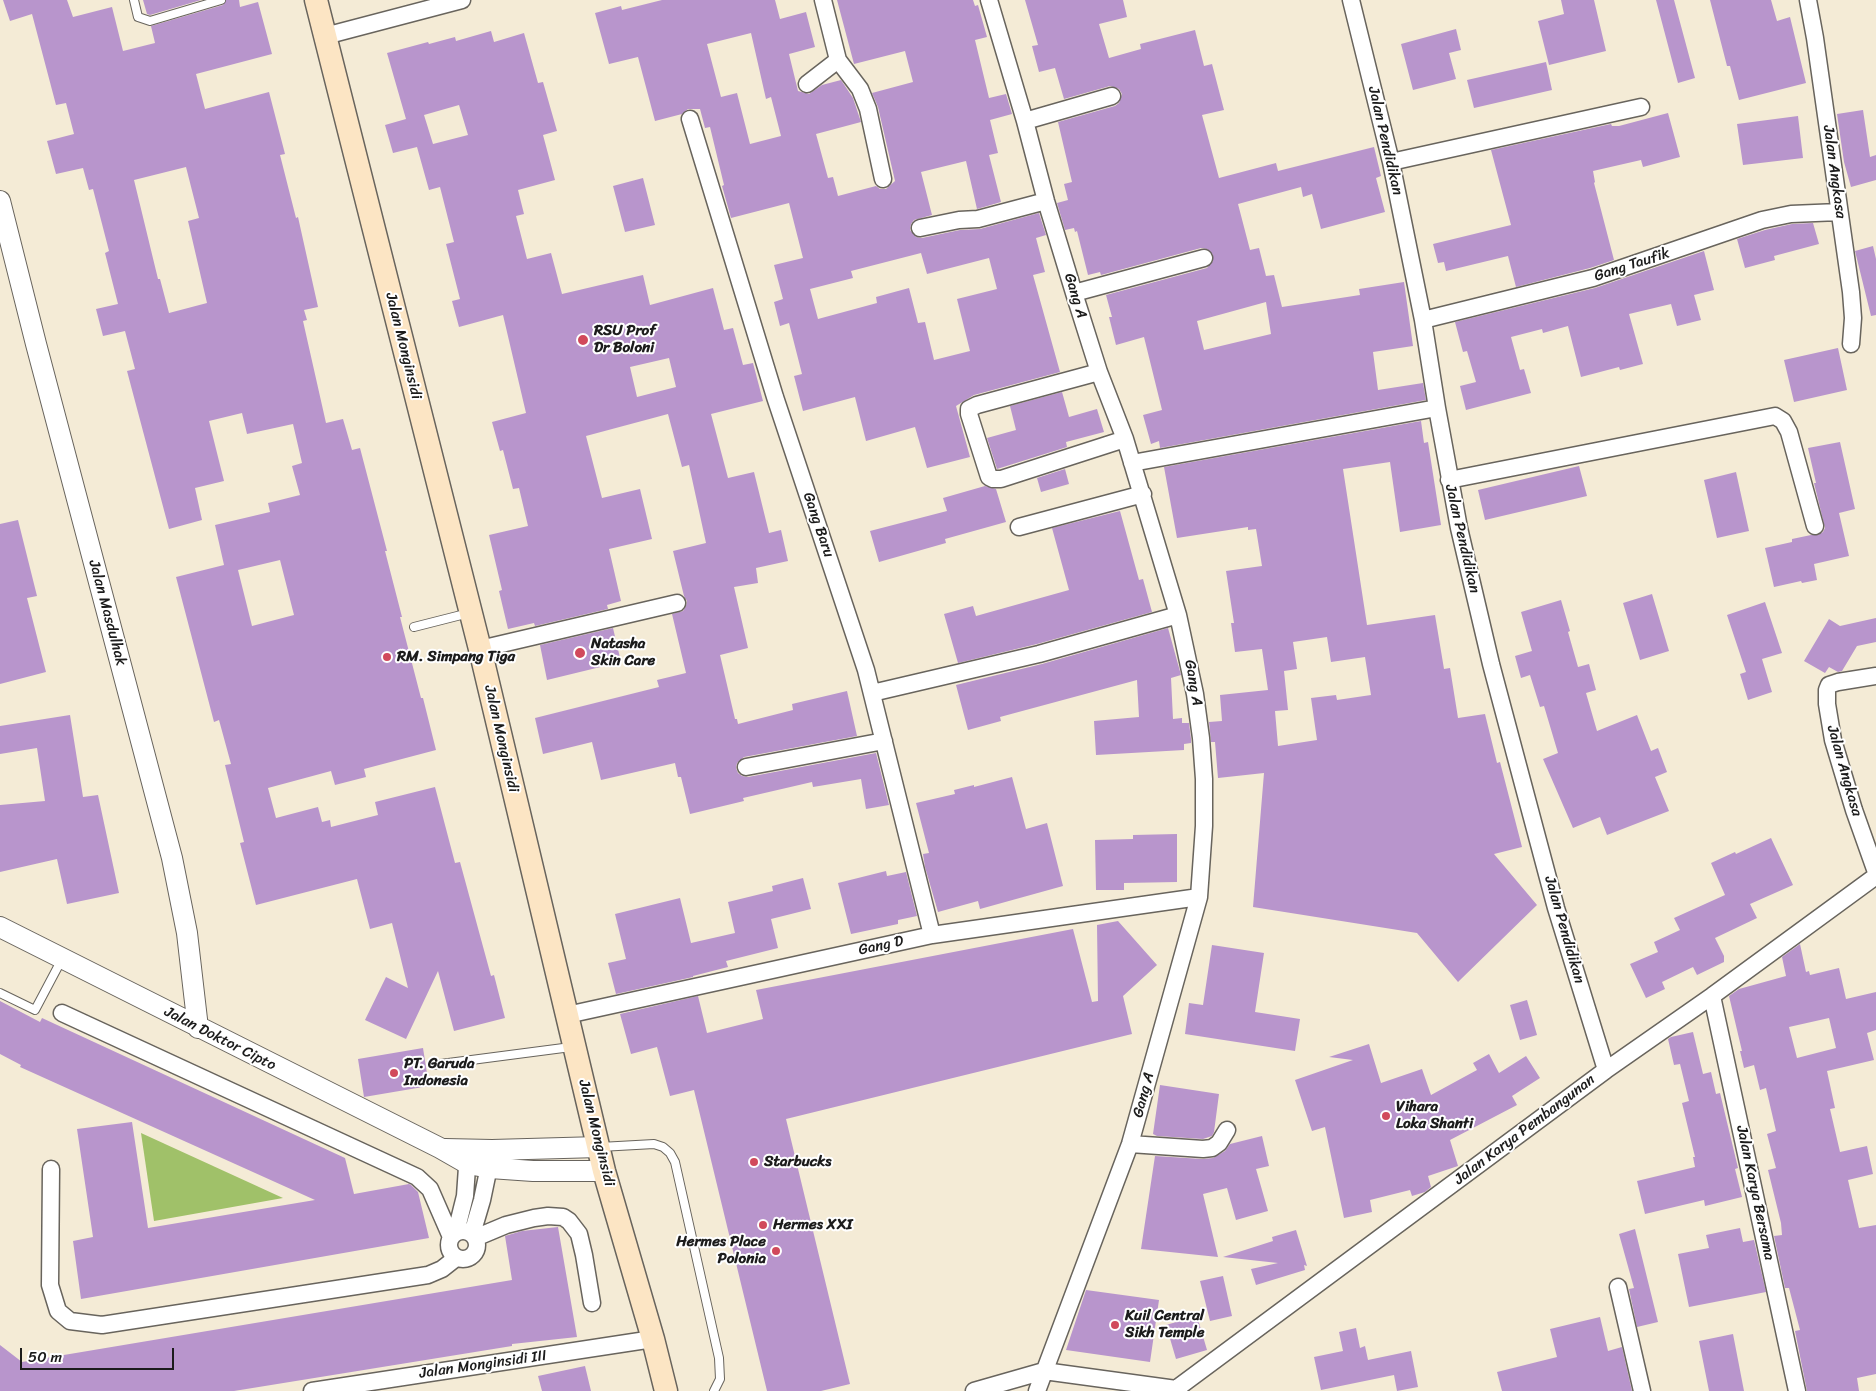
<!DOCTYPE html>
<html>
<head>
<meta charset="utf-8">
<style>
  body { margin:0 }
  #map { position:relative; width:1876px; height:1391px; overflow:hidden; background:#f4ebd6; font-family:Sriracha,sans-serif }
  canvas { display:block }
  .scale { position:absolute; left:20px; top:1348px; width:154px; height:22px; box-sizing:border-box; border:2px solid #1c1c1c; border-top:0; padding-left:6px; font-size:15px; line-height:18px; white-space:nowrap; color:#1c1c1c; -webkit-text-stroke:4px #fff; paint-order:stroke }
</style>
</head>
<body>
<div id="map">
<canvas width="1876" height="1391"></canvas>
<div class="scale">50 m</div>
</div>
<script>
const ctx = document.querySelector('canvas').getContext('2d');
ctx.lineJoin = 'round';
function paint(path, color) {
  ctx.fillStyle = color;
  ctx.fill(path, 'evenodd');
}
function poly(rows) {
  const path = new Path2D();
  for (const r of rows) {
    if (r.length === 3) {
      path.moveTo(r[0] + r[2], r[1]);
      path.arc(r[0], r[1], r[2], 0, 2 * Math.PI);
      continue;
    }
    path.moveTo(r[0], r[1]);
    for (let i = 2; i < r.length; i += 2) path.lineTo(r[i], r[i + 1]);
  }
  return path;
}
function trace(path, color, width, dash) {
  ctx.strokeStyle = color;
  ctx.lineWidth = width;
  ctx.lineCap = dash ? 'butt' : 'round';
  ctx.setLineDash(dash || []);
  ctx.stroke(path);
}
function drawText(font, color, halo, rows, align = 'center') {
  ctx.font = font + ' Sriracha,sans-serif';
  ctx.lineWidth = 4;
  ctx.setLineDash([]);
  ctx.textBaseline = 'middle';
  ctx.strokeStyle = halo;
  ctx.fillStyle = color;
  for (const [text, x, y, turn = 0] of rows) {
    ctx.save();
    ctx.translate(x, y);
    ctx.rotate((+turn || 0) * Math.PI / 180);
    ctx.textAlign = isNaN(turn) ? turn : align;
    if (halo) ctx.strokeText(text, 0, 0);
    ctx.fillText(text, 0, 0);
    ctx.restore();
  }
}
const green = poly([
  [141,1133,283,1198,154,1221]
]);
const building = poly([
  [3,0,67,0,73,17,112,7,123,51,155,43,151,26,223,5,226,0,239,0,240,7,258,2,272,54,196,74,205,109,269,92,285,154,280,155,296,218,298,217,318,307,304,310,307,320,303,321,326,423,343,419,352,450,360,448,387,551,385,551,402,617,400,617,421,698,423,698,436,750,364,769,366,777,335,785,331,771,268,788,276,818,318,807,322,822,330,820,331,827,378,815,375,802,435,787,455,863,460,862,491,976,494,975,505,1018,454,1031,438,971,406,1039,365,1020,386,977,408,988,392,923,370,929,357,879,256,905,240,843,244,842,225,765,231,764,219,720,214,722,176,577,224,565,215,525,270,512,268,503,300,495,292,466,302,463,293,424,247,434,242,413,209,421,224,481,195,488,202,520,169,529,127,371,135,369,125,331,103,336,96,309,118,304,105,253,109,251,93,189,89,190,83,168,56,174,47,141,74,134,66,103,56,105,32,14,10,21],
  [186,167,199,218,188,221,207,303,169,313,160,279,158,279,134,180],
  [280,560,294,615,252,626,238,570],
  [143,0,201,0,150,15,147,14],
  [662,0,775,0,780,19,806,12,815,47,789,54,798,91,809,94,822,85,841,80,853,98,861,122,816,134,828,178,833,177,838,196,876,186,880,189,886,189,895,181,878,107,872,93,913,82,905,51,854,64,837,0,973,0,975,6,978,5,987,37,975,40,989,98,1006,94,1012,114,990,120,998,153,989,155,1001,202,977,209,966,161,921,172,932,215,914,220,911,224,910,230,916,237,922,238,960,230,980,229,1039,213,1046,235,1036,238,1045,272,1033,275,1060,372,974,395,956,406,970,457,927,468,915,427,866,441,855,397,803,411,794,376,802,374,789,323,780,326,774,302,783,299,774,265,803,258,789,203,731,218,722,186,724,185,710,127,705,128,700,109,688,109,682,114,655,121,638,57,609,64,595,13,621,6,622,10],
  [751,33,766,99,771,97,781,136,750,144,737,93,721,97,707,44],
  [921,253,927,274,989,258,997,289,957,299,970,351,934,360,925,322,918,323,909,288,876,297,877,303,818,319,810,289,853,278,851,271],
  [1025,0,1123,0,1127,17,1099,24,1109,58,1141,49,1140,44,1195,30,1204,66,1212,64,1224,110,1202,115,1219,178,1276,163,1278,171,1374,147,1381,176,1376,178,1385,212,1321,229,1312,194,1303,197,1301,187,1238,204,1250,250,1259,248,1266,276,1274,275,1282,307,1360,295,1359,289,1404,282,1413,346,1373,352,1378,390,1423,383,1426,400,1160,448,1159,441,1151,444,1143,415,1162,410,1144,337,1116,345,1109,317,1112,317,1106,295,1207,268,1213,261,1213,255,1207,249,1201,248,1101,275,1100,272,1088,275,1077,231,1075,232,1074,228,1065,230,1057,203,1068,200,1064,184,1072,182,1058,122,1115,106,1119,103,1122,94,1119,89,1110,86,1064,99,1055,68,1039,72,1032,46,1038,45],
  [1266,302,1271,334,1204,350,1197,321],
  [1561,0,1594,0,1606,51,1549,65,1538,21,1564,14],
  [1656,0,1674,0,1695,78,1678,83],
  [1710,0,1771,0,1777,21,1790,17,1806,83,1739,100,1730,66,1727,66],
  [1456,29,1461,50,1449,53,1456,79,1413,90,1401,44],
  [491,31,494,42,524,33,538,83,543,82,557,131,543,135,555,180,518,190,524,214,516,216,527,259,551,253,562,294,643,275,650,305,713,288,724,330,733,328,743,365,753,363,763,401,711,414,728,478,754,472,769,533,781,530,788,561,756,568,758,583,734,587,748,648,720,655,735,719,737,719,738,724,793,710,792,704,847,691,857,736,744,757,737,763,736,768,738,773,742,776,748,777,876,753,889,805,866,809,861,779,813,787,812,782,743,798,744,801,690,814,681,777,678,777,675,763,601,780,592,742,543,754,535,718,659,687,657,680,686,673,672,614,683,611,686,606,687,601,684,596,673,551,706,543,689,465,682,467,668,414,586,436,602,498,640,489,652,539,609,549,621,601,607,605,608,609,535,626,534,623,508,629,499,591,502,590,489,535,528,526,519,488,513,489,503,450,500,451,492,422,526,413,503,315,459,327,452,301,460,299,446,244,454,242,440,187,429,190,417,147,393,153,385,125,406,119,387,53,428,42,429,44,455,37,456,41],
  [459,105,468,135,433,144,424,115],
  [669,358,676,387,637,397,630,367],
  [1546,62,1552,90,1474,108,1467,80],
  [1863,110,1870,157,1876,155,1876,180,1851,187,1844,162,1837,114],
  [1668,113,1680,157,1643,167,1641,160,1593,171,1595,182,1594,183,1614,260,1590,268,1516,287,1508,256,1446,271,1444,262,1438,263,1433,244,1511,225,1491,150,1611,124,1612,126,1619,126],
  [1798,116,1803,158,1743,165,1737,124],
  [643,178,655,225,625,232,613,186],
  [1813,223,1819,244,1774,256,1775,260,1745,268,1737,239,1765,230,1792,224],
  [1873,246,1876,259,1876,315,1871,316,1855,251],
  [1704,251,1714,290,1694,295,1701,320,1677,326,1671,304,1629,314,1643,364,1620,370,1619,367,1581,377,1568,326,1543,333,1542,329,1511,337,1520,370,1524,369,1531,393,1466,410,1460,386,1476,382,1467,351,1463,352,1455,322,1595,288],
  [1838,348,1847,390,1794,402,1784,360],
  [1062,392,1069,417,1097,409,1104,432,1066,442,1067,447,997,469,987,438,1016,430,1010,406],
  [1421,421,1424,443,1428,442,1441,525,1400,532,1390,462,1343,469,1367,625,1435,615,1444,669,1450,668,1458,718,1485,714,1497,763,1500,762,1522,847,1494,854,1537,905,1458,982,1417,933,1253,907,1264,773,1218,778,1215,742,1211,742,1209,722,1222,721,1220,695,1268,690,1262,649,1235,652,1231,623,1234,623,1226,571,1262,566,1256,529,1248,530,1248,527,1177,538,1164,467],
  [1327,637,1331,662,1365,657,1371,695,1337,700,1336,695,1311,698,1317,740,1278,746,1275,711,1288,710,1284,671,1297,669,1293,642],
  [1840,442,1855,509,1839,513,1849,556,1814,564,1817,580,1802,583,1801,581,1774,587,1765,548,1792,542,1792,539,1811,535,1818,535,1823,532,1825,528,1814,483,1816,483,1808,448],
  [1579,466,1587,496,1485,520,1478,490],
  [1065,469,1069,484,1041,492,1037,478],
  [1736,472,1749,531,1717,538,1704,480],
  [985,486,996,489,1006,522,945,539,946,543,879,562,870,531,947,511,943,498],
  [1120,511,1139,580,1143,579,1152,612,1037,644,958,663,944,614,973,606,976,616,1069,590,1052,528],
  [18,520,37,596,27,598,46,672,0,684,0,524],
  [1652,594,1669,651,1640,660,1623,603],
  [1561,600,1570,631,1568,632,1578,667,1589,664,1596,690,1586,693,1597,731,1637,715,1651,751,1658,748,1667,772,1655,777,1669,811,1607,835,1600,817,1573,828,1543,759,1558,753,1544,706,1540,707,1530,675,1521,678,1515,656,1532,651,1521,612],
  [1765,602,1782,653,1762,659,1772,692,1748,700,1740,674,1746,672,1727,615],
  [1876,618,1876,642,1857,646,1842,671,1838,672,1829,667,1825,673,1804,661,1829,619,1840,626],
  [613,628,621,662,547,680,540,645],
  [1168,628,1181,675,1171,678,1173,719,1182,718,1182,723,1189,723,1191,739,1191,743,1184,744,1184,750,1096,755,1094,721,1139,717,1137,680,1000,717,1001,721,968,730,956,685,1042,664],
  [70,715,83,797,98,795,119,893,67,904,57,859,0,872,0,805,45,801,37,748,0,754,0,726],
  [1012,777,1026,829,1047,823,1063,886,980,909,978,901,938,912,925,867,923,854,929,853,916,803,955,794,954,790,974,785,974,787],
  [1177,834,1177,882,1124,883,1124,890,1096,890,1095,840,1133,839,1133,835],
  [1771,838,1793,885,1750,904,1757,918,1715,938,1724,956,1724,962,1697,975,1693,967,1662,982,1665,989,1646,998,1630,964,1658,952,1654,942,1680,930,1674,918,1725,895,1711,863,1735,852,1736,854],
  [886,871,887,876,906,872,917,916,898,920,898,924,851,934,838,883],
  [803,878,811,909,771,919,778,948,726,961,728,967,693,976,693,977,616,994,608,963,626,959,615,914,680,898,691,943,735,933,728,902,773,891,772,886],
  [1118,921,1157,965,1123,996,1132,1034,786,1119,850,1384,821,1391,767,1391,694,1090,670,1096,657,1047,631,1054,620,1014,698,996,707,1033,763,1019,756,990,1073,929,1092,1002,1098,1001,1097,925],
  [1800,944,1806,972,1809,971,1810,975,1839,968,1846,999,1876,992,1876,1030,1867,1033,1874,1060,1827,1071,1835,1108,1830,1109,1840,1152,1867,1146,1873,1174,1848,1180,1859,1228,1876,1225,1876,1374,1857,1378,1859,1391,1807,1391,1795,1331,1800,1330,1789,1288,1785,1288,1774,1236,1782,1235,1781,1223,1768,1170,1776,1168,1767,1134,1776,1131,1766,1088,1760,1090,1754,1065,1744,1068,1740,1051,1742,1051,1729,996,1739,989,1786,976,1782,957],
  [1829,1018,1836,1048,1797,1058,1789,1027],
  [1212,945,1264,953,1255,1012,1300,1019,1295,1051,1185,1034,1189,1003,1203,1005],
  [1527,1000,1537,1035,1520,1040,1510,1005],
  [0,1001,40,1022,42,1018,345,1158,354,1194,409,1184,411,1185,418,1192,429,1238,81,1299,73,1241,93,1237,77,1129,132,1122,148,1228,315,1200,20,1067,21,1065,0,1054],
  [1693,1032,1703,1074,1711,1072,1716,1094,1720,1093,1738,1168,1735,1169,1742,1197,1705,1206,1704,1200,1645,1214,1637,1181,1695,1167,1693,1157,1695,1157,1682,1103,1689,1101,1680,1064,1674,1065,1668,1039,1671,1037],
  [1369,1044,1381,1083,1422,1069,1431,1095,1477,1070,1473,1063,1489,1054,1499,1073,1526,1056,1540,1078,1512,1096,1517,1105,1450,1140,1458,1166,1428,1176,1431,1187,1425,1192,1412,1196,1410,1190,1370,1200,1372,1212,1344,1218,1325,1127,1312,1131,1295,1080,1353,1060,1329,1057],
  [423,1048,429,1086,364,1097,358,1059],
  [1160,1085,1219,1094,1214,1132,1212,1136,1203,1139,1157,1136,1153,1134],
  [1262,1136,1269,1166,1256,1169,1268,1211,1236,1220,1227,1188,1203,1194,1218,1257,1141,1249,1155,1156,1202,1159,1213,1158,1225,1151,1230,1144],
  [558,1227,577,1337,512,1344,512,1346,234,1391,0,1391,0,1345,22,1362,512,1280,505,1236,522,1231],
  [1740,1228,1743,1242,1754,1240,1766,1292,1689,1307,1678,1254,1709,1248,1706,1235],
  [1635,1229,1658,1322,1637,1327,1629,1289,1634,1288,1619,1234],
  [1296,1230,1307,1266,1304,1265,1305,1270,1256,1285,1251,1269,1278,1263,1223,1257,1273,1241,1272,1237],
  [1223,1276,1232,1316,1210,1321,1200,1281],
  [1086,1290,1159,1300,1150,1362,1066,1350],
  [1197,1316,1207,1350,1176,1359,1166,1325],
  [1600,1317,1608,1351,1622,1347,1632,1391,1502,1391,1497,1372,1557,1357,1550,1329],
  [1356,1328,1360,1348,1365,1346,1368,1360,1411,1351,1418,1387,1397,1391,1394,1375,1321,1390,1314,1357,1343,1351,1339,1332],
  [1733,1334,1744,1391,1709,1391,1699,1341],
  [585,1366,591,1391,542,1391,538,1376]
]);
const service = poly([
  [134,0,138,17,150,21,221,0],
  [414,627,469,613],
  [0,993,35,1010,62,959],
  [433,1065,571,1047],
  [600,1147,654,1144,663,1147,670,1153,675,1162,719,1358,720,1379,714,1391]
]);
const minor = poly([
  [823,0,838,60,860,89,868,109,883,179],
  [989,0,1025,121,1046,201,1074,293,1099,372,1125,439,1178,615,1195,694,1201,738,1204,779,1204,826,1199,897,1130,1144,1037,1391],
  [1351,0,1391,162,1423,320,1437,408,1459,528,1491,664,1556,908,1606,1070],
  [1808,0,1815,38,1851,292,1853,318,1851,344],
  [325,36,462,0],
  [807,84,838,60],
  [690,119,775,397,866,670,932,935],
  [1025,121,1112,96],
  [1391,162,1641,107],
  [920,228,959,220,978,219,1046,201],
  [1074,293,1204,258],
  [1423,320,1593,278,1762,220,1791,214,1839,212],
  [1099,372,977,405,969,409,969,414,989,477,993,479,1001,479,1125,439],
  [1132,463,1437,408],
  [1449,480,1775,416,1783,421,1789,432,1815,526],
  [1019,527,1143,494],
  [480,649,677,603],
  [1876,676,1838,682,1829,685,1827,690,1827,704,1833,740,1854,810,1876,872],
  [872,693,1039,654,1178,615],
  [746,767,884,741],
  [1712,996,1797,1391],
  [62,1013,417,1177,430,1189,451,1237],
  [567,1015,932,935,1199,897],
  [1130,1144,1203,1149,1212,1148,1219,1143,1227,1130],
  [51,1169,50,1285,58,1311,70,1321,102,1325,428,1275,442,1269,456,1258],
  [463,1245,14],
  [456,1232,465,1196,468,1153],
  [472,1234,482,1200,491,1157],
  [475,1238,506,1225,534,1218,548,1216,563,1217,569,1221,579,1234,584,1255,592,1303],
  [1618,1287,1642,1391],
  [1176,1389,1606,1070,1712,996,1876,876],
  [312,1391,653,1339],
  [974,1391,1044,1371,1176,1389,1177,1391]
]);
const tertiary = poly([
  [0,201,36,344,172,858,187,933,198,1028],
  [0,927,440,1148,468,1164,490,1168,533,1171,604,1171],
  [445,1149,492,1150,599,1147]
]);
const secondary = poly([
  [316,0,480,649,604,1171,653,1339,666,1391]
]);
const markers = [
  [583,340,6,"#d1495b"],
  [580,653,6,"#d1495b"],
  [387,657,5,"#d1495b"],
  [394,1073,5,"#d1495b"],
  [1386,1116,5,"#d1495b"],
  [754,1162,5,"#d1495b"],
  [763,1225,5,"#d1495b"],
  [776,1251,5,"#d1495b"],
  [1115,1325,5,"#d1495b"]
];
const streetNames = [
  ["Jalan Pendidikan",1385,141,77],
  ["Jalan Angkasa",1834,172,82],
  ["Gang Taufik",1632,265,-18],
  ["Gang A",1075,296,73],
  ["Jalan Monginsidi",403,346,76],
  ["Gang Baru",818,525,71],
  ["Jalan Pendidikan",1462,539,77],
  ["Jalan Masdulhak",107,613,75],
  ["Gang A",1193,683,80],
  ["Jalan Monginsidi",501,739,77],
  ["Jalan Angkasa",1844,771,74],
  ["Jalan Pendidikan",1564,930,74],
  ["Gang D",881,946,-12],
  ["Jalan Doktor Cipto",220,1039,27],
  ["Gang A",1144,1095,-75],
  ["Jalan Karya Pembangunan",1525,1130,-37],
  ["Jalan Monginsidi",596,1133,76],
  ["Jalan Karya Bersama",1755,1193,78],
  ["Jalan Monginsidi III",483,1365,-8]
];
const poiNames = [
  ["RSU Prof",594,331],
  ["Dr Boloni",594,348],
  ["Natasha",591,644],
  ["Skin Care",591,661],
  ["RM. Simpang Tiga",397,657],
  ["PT. Garuda",404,1064],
  ["Indonesia",404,1081],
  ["Vihara",1396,1107],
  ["Loka Shanti",1396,1124],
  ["Starbucks",764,1162],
  ["Hermes XXI",773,1225],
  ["Hermes Place",766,1242,"right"],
  ["Polonia",766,1259,"right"],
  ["Kuil Central",1125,1316],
  ["Sikh Temple",1125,1333]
];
paint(green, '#a0c169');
paint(building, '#b895cc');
trace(service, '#68645d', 10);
trace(minor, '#68645d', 19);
trace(tertiary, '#68645d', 22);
trace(secondary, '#68645d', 25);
trace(service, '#fff', 8);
trace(minor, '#fff', 16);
trace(tertiary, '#fff', 20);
trace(secondary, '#fce5c4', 22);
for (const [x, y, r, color] of markers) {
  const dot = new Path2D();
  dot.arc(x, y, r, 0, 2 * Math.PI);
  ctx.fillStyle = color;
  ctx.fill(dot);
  trace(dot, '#fff', 2);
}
drawText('15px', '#1c1c1c', '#fff', streetNames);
drawText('bold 15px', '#1c1c1c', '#fff', poiNames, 'left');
</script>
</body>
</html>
